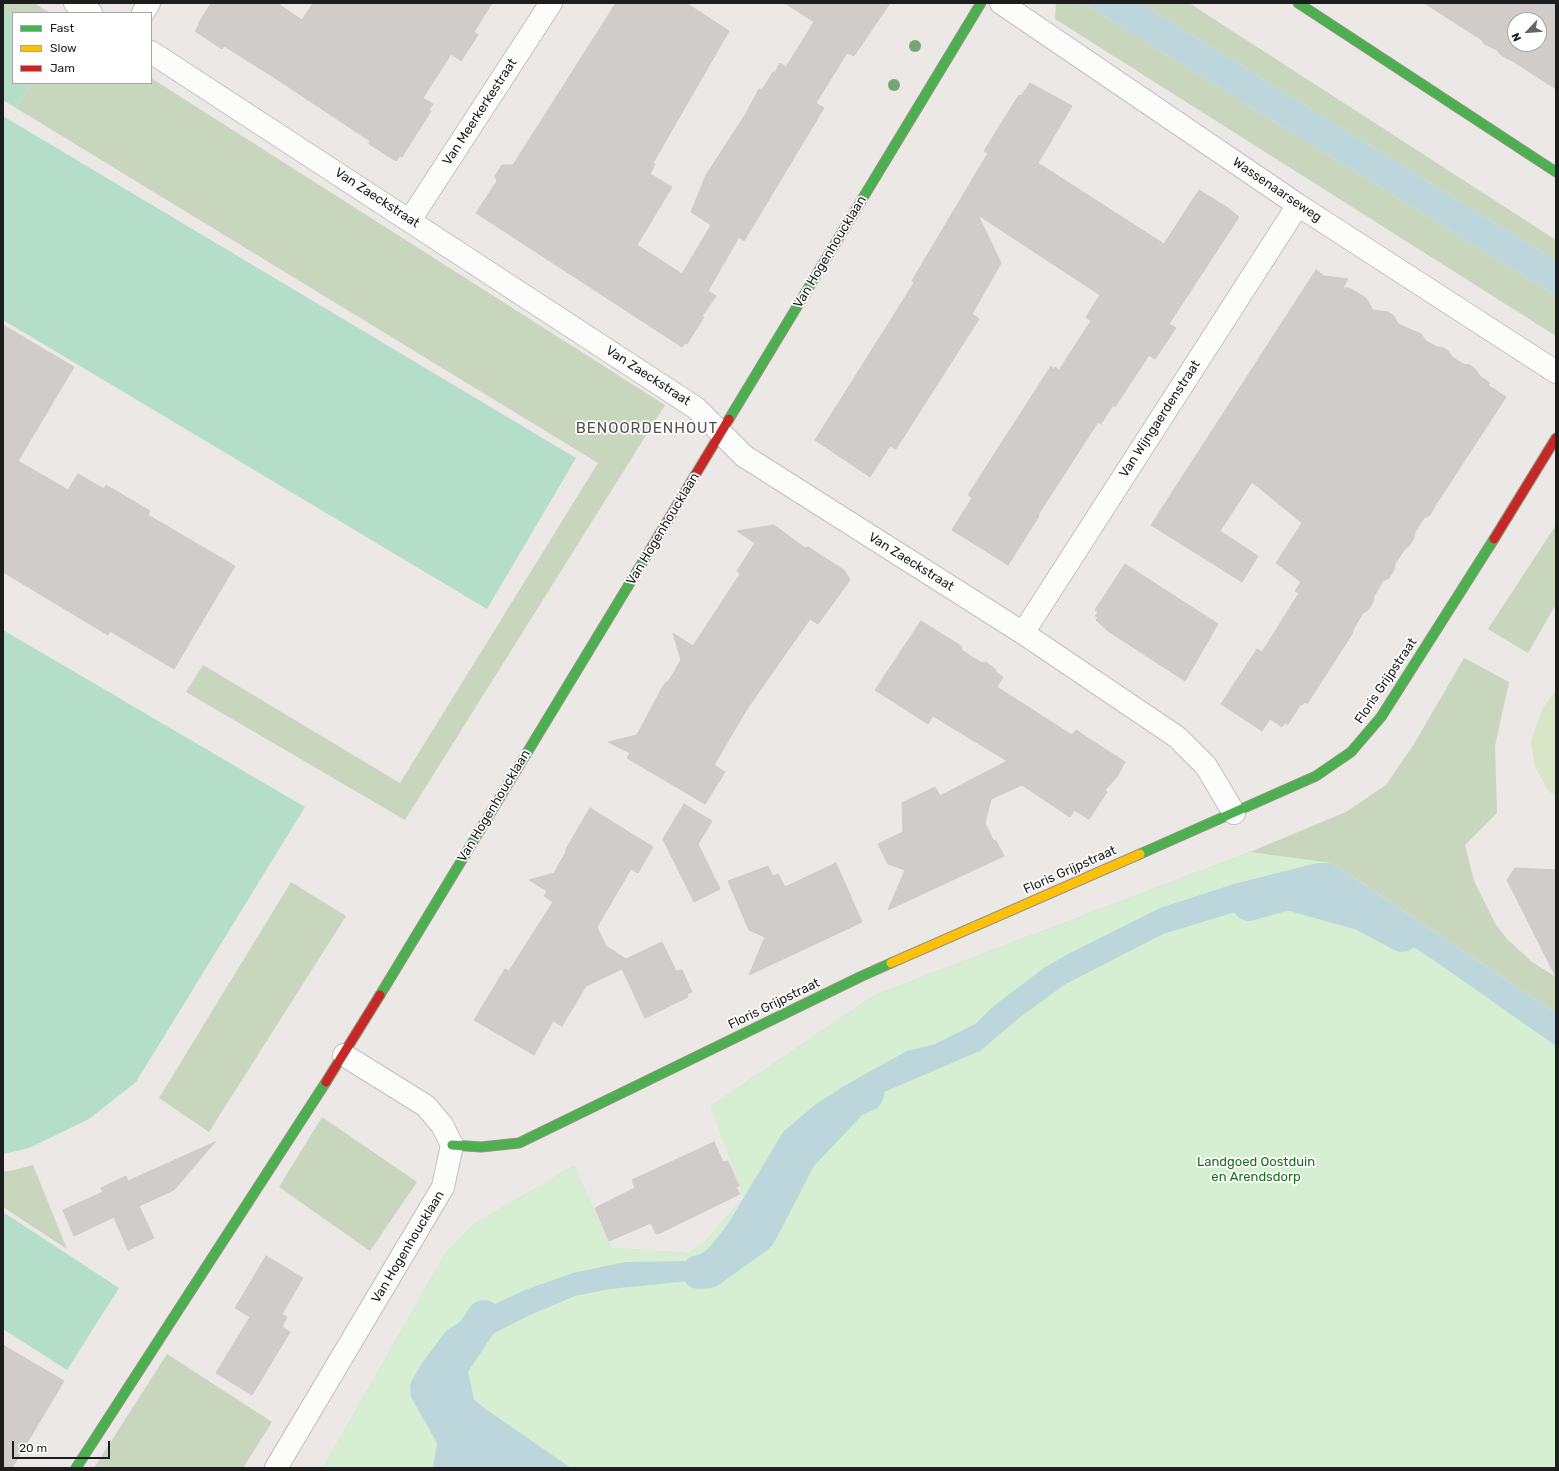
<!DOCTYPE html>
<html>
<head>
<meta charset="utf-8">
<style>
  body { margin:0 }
  #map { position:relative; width:1559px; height:1471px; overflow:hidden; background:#ebe8e5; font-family:Rubik,sans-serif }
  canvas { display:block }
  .frame { position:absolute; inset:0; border:4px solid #1d1d1d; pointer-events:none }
  .legend { position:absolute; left:12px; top:12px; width:140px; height:72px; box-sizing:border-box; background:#fff; border:1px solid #a5a5a5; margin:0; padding:5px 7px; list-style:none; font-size:12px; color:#1d1d1d }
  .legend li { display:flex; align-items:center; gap:8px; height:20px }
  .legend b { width:20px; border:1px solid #a5a5a5 }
  .north { position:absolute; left:1507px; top:12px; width:40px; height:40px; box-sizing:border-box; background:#fff; border:1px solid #a5a5a5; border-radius:50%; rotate:244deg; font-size:11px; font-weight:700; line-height:16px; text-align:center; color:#1d1d1d }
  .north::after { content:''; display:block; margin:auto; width:14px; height:18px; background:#656463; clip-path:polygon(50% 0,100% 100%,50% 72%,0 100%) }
  .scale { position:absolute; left:12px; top:1441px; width:98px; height:18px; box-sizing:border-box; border:2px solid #1d1d1d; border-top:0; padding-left:5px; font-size:12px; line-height:14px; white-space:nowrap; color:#1d1d1d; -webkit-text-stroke:3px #fff; paint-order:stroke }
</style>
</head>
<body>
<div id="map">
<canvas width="1559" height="1471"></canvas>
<div class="frame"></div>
<ul class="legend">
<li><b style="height:5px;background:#4caf50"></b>Fast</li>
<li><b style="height:5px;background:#ffc107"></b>Slow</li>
<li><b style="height:5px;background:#c62828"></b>Jam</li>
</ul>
<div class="north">N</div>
<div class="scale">20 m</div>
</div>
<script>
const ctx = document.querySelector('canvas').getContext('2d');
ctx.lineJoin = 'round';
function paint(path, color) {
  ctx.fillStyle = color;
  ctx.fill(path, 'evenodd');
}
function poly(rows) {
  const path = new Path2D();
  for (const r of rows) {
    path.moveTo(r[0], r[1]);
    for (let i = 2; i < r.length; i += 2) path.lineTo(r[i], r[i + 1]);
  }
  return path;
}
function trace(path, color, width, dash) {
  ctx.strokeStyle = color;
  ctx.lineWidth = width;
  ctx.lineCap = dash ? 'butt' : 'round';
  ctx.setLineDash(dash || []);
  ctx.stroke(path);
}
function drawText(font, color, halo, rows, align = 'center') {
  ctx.font = font + ' Rubik,sans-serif';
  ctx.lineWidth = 3.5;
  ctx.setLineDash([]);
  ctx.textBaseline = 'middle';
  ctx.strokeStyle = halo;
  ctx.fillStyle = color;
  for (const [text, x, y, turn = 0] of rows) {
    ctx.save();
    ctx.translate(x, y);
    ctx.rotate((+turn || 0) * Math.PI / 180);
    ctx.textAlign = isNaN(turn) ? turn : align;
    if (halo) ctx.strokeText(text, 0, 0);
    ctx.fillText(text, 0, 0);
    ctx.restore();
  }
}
const grass = poly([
  [1556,690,1556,797,1548,790,1535,767,1531,741,1542,709]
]);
const forest = poly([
  [3,3,34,3,50,13,13,13,13,16,3,10],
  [1056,3,1083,3,1556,296,1556,336,1055,19],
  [1141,3,1189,3,1556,240,1556,261],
  [151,78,665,405,405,820,186,692,203,665,400,783,598,463,16,108,31,83,151,83],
  [1556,525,1556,604,1528,653,1488,629],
  [1464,658,1509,682,1495,746,1497,813,1465,845,1474,881,1496,925,1508,940,1532,962,1556,977,1556,1013,1332,863,754,1182,708,1249,323,1468,445,1254,474,1224,574,1166,611,1248,688,1253,705,1242,744,1197,711,1106,875,995,1250,852,1346,812,1386,785,1414,744],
  [291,882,346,916,209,1132,159,1098],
  [322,1117,417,1182,370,1251,279,1187],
  [33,1165,67,1249,3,1207,3,1171,10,1171],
  [167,1354,272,1422,243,1468,94,1468]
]);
const park = poly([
  [1250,852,1332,863,1556,1013,1556,1468,323,1468,445,1254,474,1224,574,1166,611,1248,688,1253,705,1242,744,1197,711,1106,875,995]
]);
const pitch = poly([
  [3,10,13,16,13,83,31,83,16,108,3,100],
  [3,116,576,458,487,609,3,320],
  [3,630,305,807,136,1082,89,1119,29,1148,3,1154],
  [3,1212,119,1288,67,1370,3,1329]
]);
const water = poly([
  [1083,3,1141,3,1556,261,1556,296],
  [1317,863,1332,863,1556,1013,1556,1046,1432,959,1344,901,1315,891,1295,894,1163,934,1064,985,1019,1018,980,1051,870,1098,824,1127,808,1144,744,1244,725,1265,698,1280,610,1289,575,1296,528,1316,467,1347,453,1361,451,1374,459,1388,487,1410,571,1468,433,1468,437,1443,411,1397,410,1384,422,1363,446,1331,469,1316,525,1290,573,1273,625,1262,689,1261,708,1249,728,1224,783,1132,816,1104,858,1078,907,1051,935,1044,975,1024,995,1005,1044,968,1070,953,1160,908,1234,884]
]);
const canal = poly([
  [1249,904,1288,893,1363,914,1402,935],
  [699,1272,709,1271,759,1235,800,1156,852,1101,867,1094],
  [478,1468,465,1439,450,1368,484,1317]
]);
const building = poly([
  [211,3,277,3,302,20,313,3,492,3,474,32,478,35,461,61,451,54,423,98,433,104,429,110,431,111,402,157,400,156,396,161,369,144,370,141,275,78,224,46,222,49,195,31,199,25,198,24,211,3],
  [616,3,686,3,729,31,653,163,655,164,650,174,672,187,637,245,682,274,711,225,691,212,706,175,745,115,759,89,762,90,773,72,775,73,780,63,786,67,814,22,785,3,890,3,854,56,847,53,816,103,824,108,744,241,739,237,708,291,716,296,702,316,704,317,687,344,685,343,682,347,476,213,497,181,495,176,502,165,513,165,616,3],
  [1424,3,1556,3,1556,89,1511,60,1508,59,1501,55,1497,50,1484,44,1482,40,1424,3],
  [1515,20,1539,20,1539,44,1515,44,1515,20],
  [1030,83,1072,106,1038,163,1164,244,1199,190,1228,208,1239,217,1169,324,1176,328,1155,359,1149,355,1115,407,1113,405,1101,424,1098,422,1038,515,1039,516,1008,565,952,530,972,498,968,495,1051,366,1053,370,1055,367,1059,370,1091,321,1086,317,1100,295,978,215,1001,263,972,314,979,319,896,449,890,446,870,477,815,440,914,283,912,281,913,279,988,153,984,151,1019,95,1021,96,1030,83],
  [1316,270,1324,276,1348,279,1343,288,1349,288,1366,298,1373,310,1388,312,1394,316,1398,324,1421,334,1426,341,1437,347,1442,347,1448,351,1452,357,1463,364,1470,365,1475,369,1481,377,1490,383,1488,385,1506,397,1435,506,1430,515,1424,518,1415,532,1414,538,1409,546,1404,550,1395,564,1394,570,1389,578,1383,581,1374,596,1373,602,1368,610,1363,613,1354,628,1352,634,1307,704,1305,702,1302,705,1301,704,1288,724,1285,723,1282,727,1270,719,1262,731,1221,704,1257,649,1262,652,1299,593,1295,591,1301,582,1276,563,1302,523,1252,482,1220,531,1258,556,1242,582,1151,525,1316,270],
  [3,325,74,367,18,461,68,490,78,474,104,489,106,485,150,511,148,515,235,566,174,669,110,631,108,635,3,572,3,325],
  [774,525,805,548,808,547,844,570,850,580,818,624,810,619,747,709,714,765,725,772,705,804,627,758,630,753,608,742,637,735,662,688,665,683,668,682,681,660,673,633,693,646,740,574,737,571,755,543,737,531,774,525],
  [1125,564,1218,624,1185,681,1108,631,1096,620,1098,617,1095,616,1098,612,1095,610,1125,564],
  [921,621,961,646,962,650,972,657,982,663,986,662,995,669,996,672,1003,677,997,687,1072,735,1076,730,1125,762,1117,777,1105,790,1107,792,1089,819,1074,810,1070,817,1022,785,991,799,985,823,993,840,996,841,1004,856,888,910,905,870,888,864,878,844,903,832,902,803,935,787,940,796,1007,761,933,716,928,724,875,690,921,621],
  [684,804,712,821,698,844,720,889,694,902,663,839,684,804],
  [590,808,653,847,638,873,631,869,597,927,606,946,626,959,662,942,676,971,682,970,692,992,687,994,688,997,645,1018,622,969,586,986,562,1026,553,1021,534,1055,474,1020,505,969,509,971,553,902,544,896,547,891,529,880,554,873,566,852,566,849,590,808],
  [836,863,862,922,749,975,765,937,749,930,728,881,768,866,773,876,778,874,785,887,836,863],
  [1515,868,1556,870,1556,977,1507,880,1515,868],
  [215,1142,174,1190,139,1206,154,1238,128,1250,114,1217,74,1236,63,1210,103,1192,101,1188,126,1176,128,1181,215,1142],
  [714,1142,723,1162,728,1161,739,1186,736,1187,740,1194,660,1233,656,1234,651,1223,609,1241,595,1208,635,1188,632,1180,714,1142],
  [266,1256,303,1278,282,1314,287,1317,282,1327,290,1332,252,1395,216,1373,250,1317,235,1308,266,1256],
  [3,1345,64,1381,12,1468,3,1468,3,1345]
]);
const street = poly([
  [75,3,91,13],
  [1001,3,1298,205,1556,372],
  [143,13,149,3],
  [151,52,696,408,744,456,1023,633,1177,737,1206,766,1234,813],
  [410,220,551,3],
  [1023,633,1298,205],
  [276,1468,443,1187,452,1145,442,1125,426,1106,344,1055]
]);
const fast = poly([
  [1298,3,1556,172],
  [729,419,981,3],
  [1140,854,1316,776,1351,752,1381,717,1494,539],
  [380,995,653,545],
  [452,1145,481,1147,519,1143,862,976,891,963],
  [76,1468,326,1082]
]);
const slow = poly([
  [891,963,1140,854]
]);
const jam = poly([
  [1494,539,1556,438],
  [653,545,729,419],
  [326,1082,380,995]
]);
const trees = [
  [915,46],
  [894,85]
];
const streetNames = [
  ["Van Meerkerkestraat",480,112,-57],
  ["Wassenaarseweg",1277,190,34],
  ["Van Zaeckstraat",377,198,33],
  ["Van Hogenhoucklaan",830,252,-59],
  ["Van Zaeckstraat",648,376,33],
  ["Van Wijngaerdenstraat",1160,419,-57],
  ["Van Hogenhoucklaan",663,529,-59],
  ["Van Zaeckstraat",911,562,32],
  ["Floris Grijpstraat",1386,681,-56],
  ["Van Hogenhoucklaan",494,806,-59],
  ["Floris Grijpstraat",1070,870,-24],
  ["Floris Grijpstraat",774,1004,-26],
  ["Van Hogenhoucklaan",408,1247,-59]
];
const parkNames = [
  ["Landgoed Oostduin",1256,1162],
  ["en Arendsdorp",1256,1177]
];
const quarterNames = [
  ["BENOORDENHOUT",647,429]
];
paint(grass, '#d9e5c7');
paint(forest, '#c8d6bd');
paint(park, '#d6efd3');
paint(pitch, '#b5deca');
paint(water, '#bcd6db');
trace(canal, '#bcd6db', 34);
paint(building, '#d0ccca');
trace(building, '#cecac7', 1);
trace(street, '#c2c1c0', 24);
trace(fast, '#92927f', 11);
trace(slow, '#92927f', 11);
trace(jam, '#92927f', 11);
trace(street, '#fcfcfb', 22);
trace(fast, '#4caf50', 9);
trace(slow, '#ffc107', 9);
trace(jam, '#c62828', 9);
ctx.fillStyle = '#75a674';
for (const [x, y] of trees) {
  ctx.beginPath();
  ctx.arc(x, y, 6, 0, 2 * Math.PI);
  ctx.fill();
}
drawText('13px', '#1d1d1d', '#fff', streetNames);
drawText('13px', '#157018', '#fff', parkNames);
ctx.letterSpacing = '1px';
drawText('15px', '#505050', '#fff', quarterNames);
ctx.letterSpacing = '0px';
</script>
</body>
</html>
